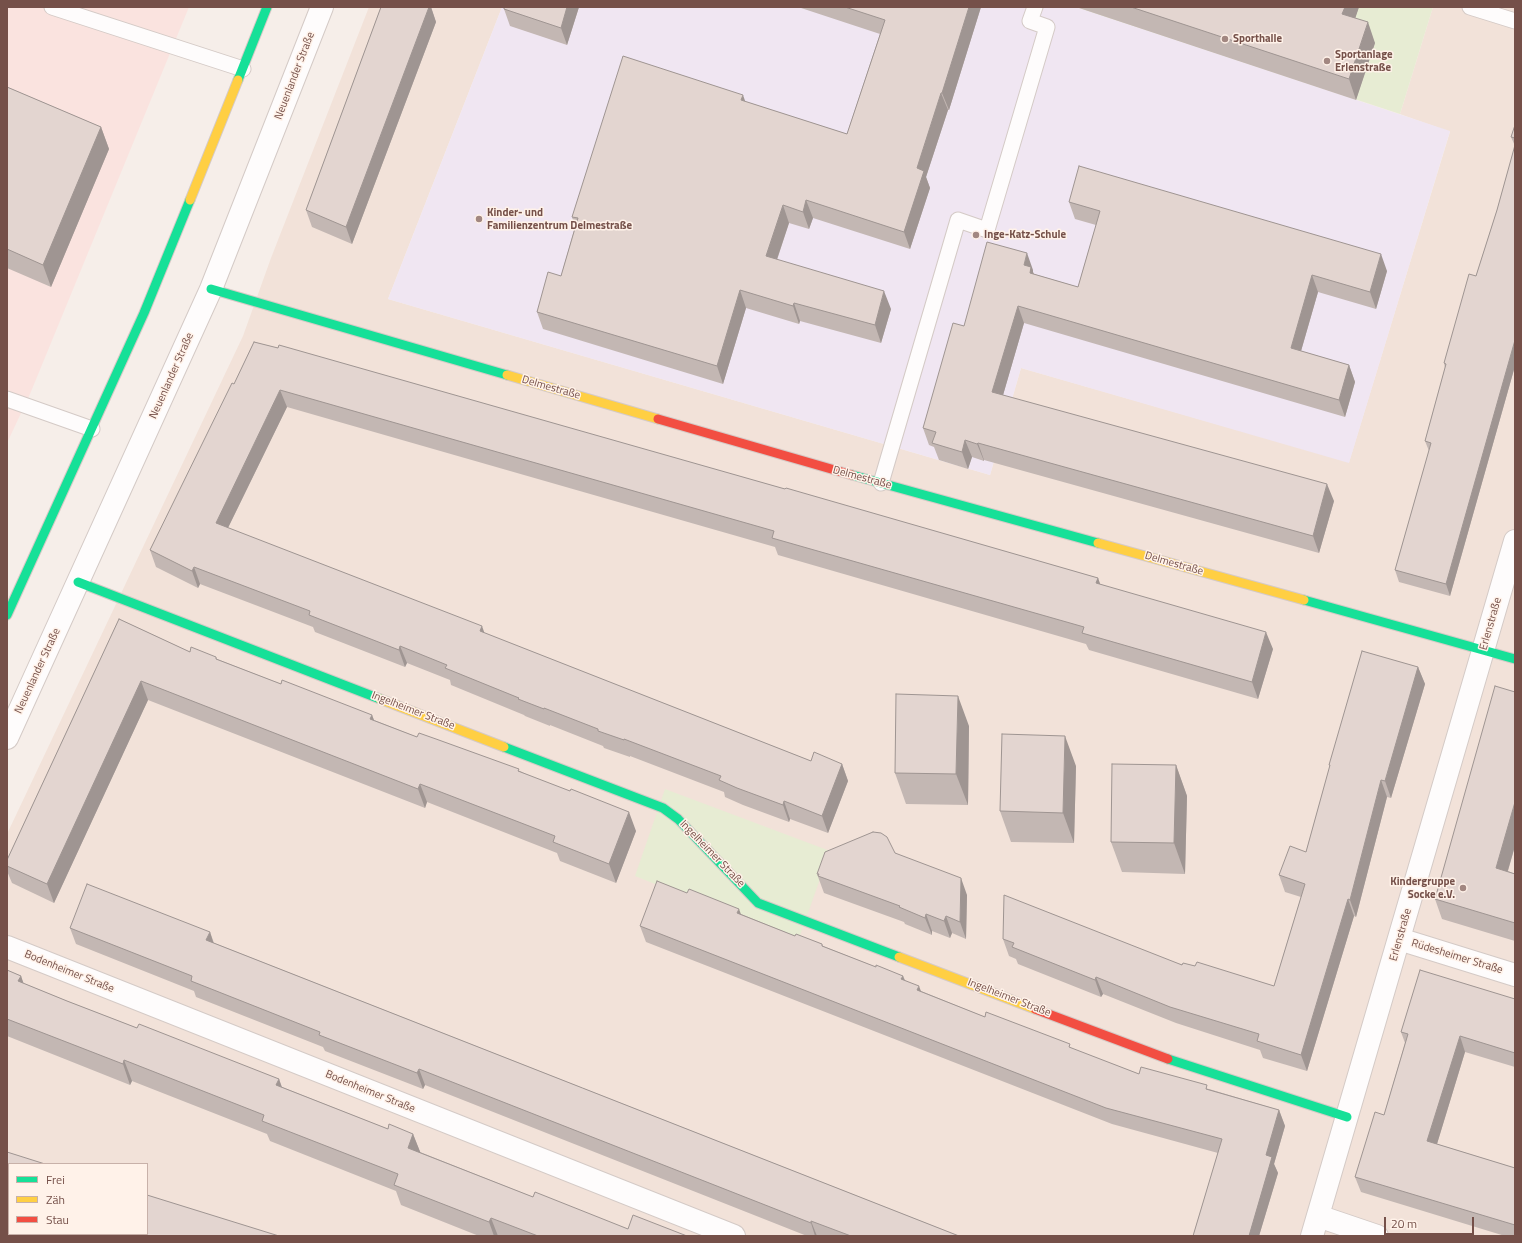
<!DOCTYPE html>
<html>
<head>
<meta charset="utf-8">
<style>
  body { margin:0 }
  #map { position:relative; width:1522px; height:1243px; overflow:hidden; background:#f6eee9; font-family:"Titillium Web",sans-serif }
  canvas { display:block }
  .frame { position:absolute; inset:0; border:8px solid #755049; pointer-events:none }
  .legend { position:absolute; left:8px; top:1163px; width:140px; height:72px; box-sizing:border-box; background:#fff2e9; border:1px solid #c8b1a9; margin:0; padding:5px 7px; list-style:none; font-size:12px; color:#755049 }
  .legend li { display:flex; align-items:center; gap:8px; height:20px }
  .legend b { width:20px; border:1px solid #c8b1a9 }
  .scale { position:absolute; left:1384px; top:1217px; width:90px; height:18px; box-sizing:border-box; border:2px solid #755049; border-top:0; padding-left:5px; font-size:12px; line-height:14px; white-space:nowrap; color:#755049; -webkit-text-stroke:3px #fff2e9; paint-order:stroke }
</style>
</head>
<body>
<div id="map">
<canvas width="1522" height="1243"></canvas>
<div class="frame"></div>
<ul class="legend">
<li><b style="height:5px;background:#16e098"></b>Frei</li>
<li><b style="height:5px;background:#ffcf43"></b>Zäh</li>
<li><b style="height:5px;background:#f24e42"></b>Stau</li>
</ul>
<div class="scale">20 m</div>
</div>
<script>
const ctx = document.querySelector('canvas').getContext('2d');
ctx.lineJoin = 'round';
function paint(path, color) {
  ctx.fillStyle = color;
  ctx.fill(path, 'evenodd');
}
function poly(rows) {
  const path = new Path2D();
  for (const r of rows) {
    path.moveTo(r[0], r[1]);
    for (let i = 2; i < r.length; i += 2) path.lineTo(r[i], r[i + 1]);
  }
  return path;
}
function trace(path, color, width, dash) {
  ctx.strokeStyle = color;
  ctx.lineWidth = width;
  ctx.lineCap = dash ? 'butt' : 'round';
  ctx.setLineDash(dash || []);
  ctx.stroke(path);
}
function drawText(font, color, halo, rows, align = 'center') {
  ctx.font = font + ' "Titillium Web",sans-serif';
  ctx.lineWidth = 3;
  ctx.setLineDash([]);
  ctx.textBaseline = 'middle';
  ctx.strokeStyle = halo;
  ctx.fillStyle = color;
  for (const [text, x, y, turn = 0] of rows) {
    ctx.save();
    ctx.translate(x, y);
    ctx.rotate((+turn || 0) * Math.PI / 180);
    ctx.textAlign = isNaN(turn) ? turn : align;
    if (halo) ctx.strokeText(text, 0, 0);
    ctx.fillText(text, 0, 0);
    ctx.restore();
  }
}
const residential = poly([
  [369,7,502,7,388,299,990,475,1021,368,1349,462,1450,132,1400,114,1433,7,1515,7,1515,1236,7,1236,7,834,243,336,271,258],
  [9,1164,147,1164,147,1234,9,1234]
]);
const commercial = poly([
  [7,7,189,7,30,394,7,443]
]);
const education = poly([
  [502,7,1076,7,1450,131,1349,463,1021,368,990,475,388,299]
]);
const green = poly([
  [1076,7,1433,7,1400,114],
  [665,789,830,851,798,941,635,876]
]);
const lane = poly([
  [52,7,243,69],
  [1470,7,1515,21],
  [7,399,92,429],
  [881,483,958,220,987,230,1047,27,1030,21,1035,7]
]);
const street = poly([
  [7,738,211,289,322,7],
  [1399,939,1515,975],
  [7,947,734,1236],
  [1318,1216,1377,1236],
  [1312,1236,1515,541]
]);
const fast = poly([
  [238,80,267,7],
  [211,289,507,375],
  [852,475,1098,543],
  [78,582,380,699],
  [1304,600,1515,659],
  [7,615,144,313,190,200],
  [504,747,663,808,678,819,758,903,899,957],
  [1168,1059,1347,1117]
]);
const slow = poly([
  [190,200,238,80],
  [507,375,658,419],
  [1098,543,1304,600],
  [380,699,504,747],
  [899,957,1035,1009]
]);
const jam = poly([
  [658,419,852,475],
  [1035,1009,1168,1059]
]);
const wall = poly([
  [381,7,431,7,436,22,352,244,312,227,306,210],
  [579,7,567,45,510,26,504,9],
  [798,7,981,7,949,110,948,110,926,177,930,188,910,249,813,218,809,229,789,223,777,260,891,309,881,343,800,321,799,324,746,308,723,384,543,329,537,312,561,276,575,227,572,217,746,102,847,134,880,34],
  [1076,7,1359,7,1355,18,1375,43,1356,100],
  [7,87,101,127,109,149,51,287,7,268],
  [1515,125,1515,366,1450,596,1399,582,1395,570,1429,451,1425,441,1445,368,1444,363,1476,276,1497,210,1515,146,1511,137],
  [1069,202,1387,271,1376,309,1318,292,1301,351,1349,365,1355,382,1345,417,1024,323,1003,395,1334,501,1319,553,984,460,984,461,972,457,968,469,939,460,934,447,929,445,923,428,964,326,1033,270,1033,272,1034,274,1078,287,1096,225,1075,219],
  [254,342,785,489,1098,578,1100,584,1273,649,1258,699,1089,650,1086,644,778,555,775,547,287,407,228,528,484,633,811,761,842,764,848,781,828,833,790,819,789,822,743,805,725,797,724,792,630,756,630,757,604,748,603,746,550,725,550,726,525,716,524,715,451,685,450,680,407,663,405,667,315,632,313,627,200,584,198,588,156,567,150,550,234,384],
  [119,619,190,652,216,657,217,659,281,684,372,715,374,720,417,737,520,771,636,831,616,883,560,861,557,853,427,802,425,808,148,700,54,903,12,883,7,871,7,860],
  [1418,667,1425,684,1391,798,1387,797,1356,917,1354,916,1307,1071,1263,1058,1260,1050,1176,1023,1103,994,1101,997,1018,964,1016,959,1009,956,1003,939,1195,966,1274,986,1301,897,1285,892,1279,875,1306,852,1330,766,1329,765],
  [1515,692,1515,846,1508,871,1515,874,1515,941,1442,919,1435,899],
  [969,726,968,805,906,804,895,773],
  [1176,765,1187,796,1185,874,1122,872,1111,842],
  [1076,766,1074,843,1011,842,1000,811],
  [895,853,967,895,966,939,952,933,950,938,932,931,932,935,905,924,904,922,824,893,817,874],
  [741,914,795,936,822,944,823,946,876,967,903,976,905,980,921,991,985,1017,1139,1074,1209,1089,1279,1110,1285,1126,1274,1164,1278,1173,1259,1236,1193,1236,1218,1153,1112,1124,646,942,640,926],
  [70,928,210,932,214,943,959,1236,807,1236,425,1085,423,1089,325,1051,323,1047,196,997,194,991,76,944],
  [7,970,21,976,23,983,67,1001,137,1028,279,1079,282,1087,388,1129,413,1134,420,1152,533,1197,628,1229,687,1236,479,1236,401,1205,396,1191,270,1141,267,1134,132,1081,130,1085,7,1036],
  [1515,999,1515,1067,1465,1052,1437,1144,1515,1168,1515,1236,1505,1236,1361,1192,1355,1177,1384,1115,1405,1043,1401,1032],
  [7,1152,9,1164,9,1215,7,1214],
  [70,1234,147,1234,279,1236,77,1236]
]);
const shadedWall = poly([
  [429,7,431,7,436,22,352,244,346,227],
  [567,7,579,7,567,45,561,28],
  [969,7,981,7,949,110,942,93],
  [1345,7,1359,7,1350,34,1342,14],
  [1368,22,1375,43,1356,100,1349,79],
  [941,93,948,110,926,177,930,188,910,249,904,232,917,168],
  [743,95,749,112,741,100],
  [101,127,109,149,51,287,43,265],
  [806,200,813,218,809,229,803,212],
  [783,205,789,223,772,274,766,256],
  [1027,253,1033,270,1033,272,1037,284,1024,265],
  [1381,254,1387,271,1376,309,1370,292],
  [1312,275,1318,292,1297,365,1291,348],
  [740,290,746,308,723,384,717,366],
  [884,291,891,309,881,343,875,325],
  [794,303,800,321,799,324,793,306],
  [1018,306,1024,323,999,409,992,392],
  [1515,340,1515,366,1450,596,1446,584],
  [1349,365,1355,382,1345,417,1339,400],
  [280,390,287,407,222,540,216,523],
  [965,440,972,457,968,469,962,452],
  [978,443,984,460,984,461,977,444],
  [1327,484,1334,501,1319,553,1313,536],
  [194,567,200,584,198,588,192,571],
  [1098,578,1104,595,1096,583],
  [482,626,488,643,480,631],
  [1266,632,1273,649,1258,699,1252,682],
  [400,646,407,663,405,667,399,650],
  [1418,667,1425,684,1391,798,1385,781],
  [141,681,148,700,54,903,47,884],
  [958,696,969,726,968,805,956,774],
  [372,715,379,734,370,719],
  [1065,736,1076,766,1074,843,1063,813],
  [842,764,848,781,828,833,822,816],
  [1176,765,1187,796,1185,874,1174,843],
  [1381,780,1387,797,1356,917,1350,900],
  [420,784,427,802,425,808,418,789],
  [784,801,790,819,789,822,783,805],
  [1515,802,1515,846,1503,887,1496,868],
  [629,812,636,831,616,883,609,864],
  [961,878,967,895,966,939,960,922],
  [1348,899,1354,916,1307,1071,1301,1055],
  [739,909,745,925,737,913],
  [926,914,932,931,932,935,925,918],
  [946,916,952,933,950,938,944,921],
  [210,932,215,948,206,940],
  [21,976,28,996,18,981],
  [903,976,909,992,901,979],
  [1096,977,1103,994,1101,997,1095,980],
  [919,986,925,1002,917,990],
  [1460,1036,1465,1052,1433,1157,1427,1141],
  [124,1060,132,1081,130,1085,123,1064],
  [419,1069,425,1085,423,1089,417,1073],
  [279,1079,286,1100,276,1085],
  [1279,1110,1285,1126,1274,1164,1278,1173,1259,1236,1249,1236,1266,1155],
  [413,1134,421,1154,408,1148],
  [491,1218,498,1236,494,1236,489,1222],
  [811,1221,817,1236,815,1236,811,1223]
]);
const building = poly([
  [381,7,429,7,346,227,306,210,381,7],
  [504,7,567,7,561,28,504,9,504,7],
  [845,7,969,7,942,93,941,93,917,168,924,171,904,232,806,200,803,212,783,205,766,256,884,291,875,325,794,303,793,306,740,290,717,366,537,312,548,272,561,276,578,218,572,217,623,56,743,95,741,100,847,134,885,20,845,7],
  [1131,7,1345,7,1342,14,1368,22,1349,79,1131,7],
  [7,87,101,127,43,265,7,249,7,87],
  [1515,125,1515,138,1511,137,1515,125],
  [1515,145,1515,340,1446,584,1395,570,1431,443,1425,441,1446,364,1444,363,1469,274,1476,276,1497,210,1515,145],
  [1079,166,1381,254,1370,292,1312,275,1291,348,1349,365,1339,400,1018,306,992,392,1327,484,1313,536,978,443,977,444,965,440,962,452,932,443,936,432,923,428,953,323,964,326,987,242,1027,253,1024,265,1031,267,1030,273,1078,287,1100,211,1069,202,1079,166],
  [254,342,278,348,279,345,785,489,786,488,1098,578,1096,583,1266,632,1252,682,1082,633,1084,627,772,538,774,531,280,390,216,523,482,626,480,631,811,761,814,752,842,764,822,816,784,801,783,805,737,788,719,780,721,776,624,739,624,740,598,731,598,729,544,708,544,709,518,699,519,698,445,668,447,665,400,646,399,650,309,615,310,611,194,567,192,571,150,550,232,383,234,384,254,342],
  [119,619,190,652,191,647,216,657,216,659,281,684,282,680,372,715,370,719,417,737,419,733,436,739,519,769,518,771,570,791,571,789,629,812,609,864,553,842,555,836,420,784,418,789,141,681,47,884,7,866,7,860,119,619],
  [1362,651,1418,667,1385,781,1381,780,1350,900,1348,899,1301,1055,1257,1041,1259,1034,1170,1007,1096,977,1095,980,1012,947,1014,943,1003,939,1004,895,1182,965,1183,963,1195,966,1197,962,1274,986,1305,884,1279,875,1290,846,1306,852,1330,765,1329,765,1362,651],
  [1495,686,1515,692,1515,802,1496,868,1515,874,1515,923,1435,899,1495,686],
  [896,694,958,696,956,774,895,773,896,694],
  [1002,734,1065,736,1063,813,1000,811,1002,734],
  [1112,764,1176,765,1174,843,1111,842,1112,764],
  [873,832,881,833,887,837,895,853,961,878,960,922,946,916,944,921,926,914,925,918,899,907,900,906,818,876,819,874,817,874,825,852,873,832],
  [657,881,687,893,689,889,739,909,737,913,795,936,796,934,822,944,822,946,876,967,876,965,903,976,901,979,919,986,917,990,985,1017,986,1012,1070,1044,1069,1047,1139,1074,1141,1067,1207,1085,1206,1089,1279,1110,1266,1155,1272,1157,1249,1236,1193,1236,1222,1139,1106,1108,640,926,657,881],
  [87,884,210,932,206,940,959,1236,851,1236,811,1221,811,1223,419,1069,417,1073,319,1035,320,1032,191,981,192,976,70,928,87,884],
  [7,970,21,976,18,981,67,1001,137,1028,139,1024,279,1079,276,1085,388,1129,389,1124,413,1134,408,1148,533,1197,535,1192,628,1229,633,1215,687,1236,538,1236,491,1218,489,1222,394,1185,398,1174,262,1121,264,1115,124,1060,123,1064,7,1019,7,970],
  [1420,970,1515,999,1515,1053,1460,1036,1427,1141,1515,1168,1515,1225,1355,1177,1375,1112,1384,1115,1408,1034,1401,1032,1420,970],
  [7,1152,45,1164,9,1164,9,1197,7,1196,7,1152],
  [147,1195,279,1236,136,1236,130,1234,147,1234,147,1195]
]);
const markers = [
  [1225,39,4,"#a28781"],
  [1327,61,4,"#a28781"],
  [479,219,4,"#a28781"],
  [976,235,4,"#a28781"],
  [1463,888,4,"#a28781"]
];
const poiNames = [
  ["Sporthalle",1233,39],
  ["Sportanlage",1335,55],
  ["Erlenstraße",1335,68],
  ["Kinder- und",487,213],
  ["Familienzentrum Delmestraße",487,226],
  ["Inge-Katz-Schule",984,235],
  ["Kindergruppe",1455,882,"right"],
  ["Socke e.V.",1455,895,"right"]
];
const streetNames = [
  ["Neuenlander Straße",295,76,-69],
  ["Neuenlander Straße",172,376,-66],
  ["Delmestraße",551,388,16],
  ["Delmestraße",862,478,15],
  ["Delmestraße",1174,564,16],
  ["Erlenstraße",1491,624,-74],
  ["Neuenlander Straße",38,671,-65],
  ["Ingelheimer Straße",413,711,21],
  ["Ingelheimer Straße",712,854,46],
  ["Erlenstraße",1401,935,-74],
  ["Rüdesheimer Straße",1457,957,17],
  ["Bodenheimer Straße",69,972,22],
  ["Ingelheimer Straße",1009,998,21],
  ["Bodenheimer Straße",370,1092,22]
];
paint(residential, '#f2e2d9');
paint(commercial, '#fae3df');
paint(education, '#f0e6f2');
paint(green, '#e7ecd3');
trace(lane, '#d4cac6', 17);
trace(street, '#d4cac6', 24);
trace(fast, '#d5cac6', 11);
trace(slow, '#d5cac6', 11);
trace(jam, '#d5cac6', 11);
trace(lane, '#fefcfc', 15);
trace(street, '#fefcfc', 22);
trace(fast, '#16e098', 9);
trace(slow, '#ffcf43', 9);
trace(jam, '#f24e42', 9);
paint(wall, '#c3b7b3');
paint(shadedWall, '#9f9592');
paint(building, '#e3d5d0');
trace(building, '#9f9592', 1);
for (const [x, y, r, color] of markers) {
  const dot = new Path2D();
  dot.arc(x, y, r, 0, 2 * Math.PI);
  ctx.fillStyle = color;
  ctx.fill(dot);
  trace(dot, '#fff2e9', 1.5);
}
drawText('bold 11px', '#755049', '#fff2e9', poiNames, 'left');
drawText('11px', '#755049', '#fff2e9', streetNames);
</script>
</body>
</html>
